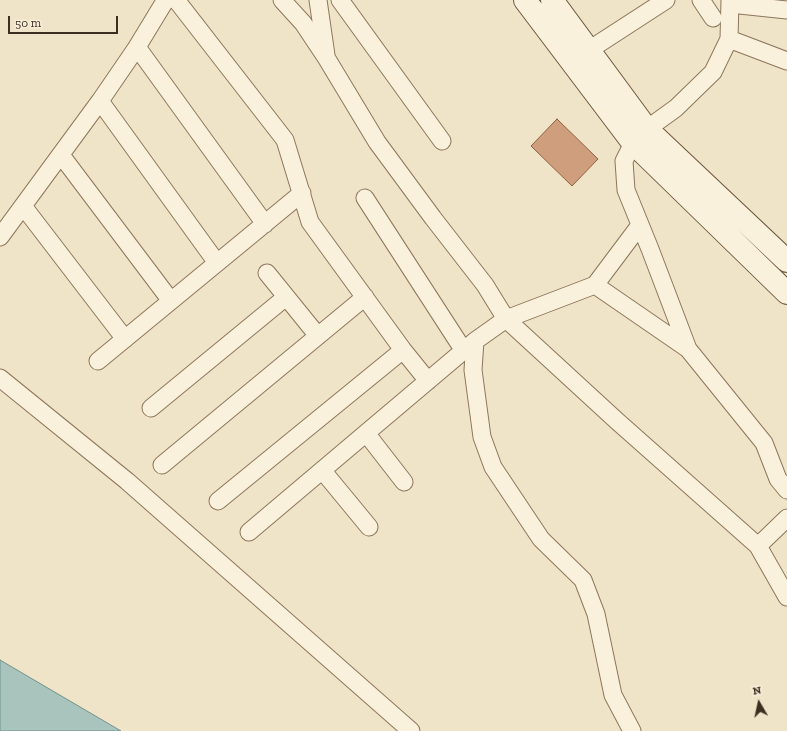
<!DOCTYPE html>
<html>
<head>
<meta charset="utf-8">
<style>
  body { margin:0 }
  #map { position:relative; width:787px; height:731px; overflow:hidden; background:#f0e4c8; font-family:"Zilla Slab",serif }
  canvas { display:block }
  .north { position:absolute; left:739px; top:683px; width:40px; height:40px; -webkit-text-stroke:3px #f7eed8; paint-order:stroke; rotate:351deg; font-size:11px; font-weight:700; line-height:16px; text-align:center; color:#3d2e20 }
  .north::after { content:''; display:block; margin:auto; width:14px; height:18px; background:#3d2e20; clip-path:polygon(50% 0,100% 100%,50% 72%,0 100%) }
  .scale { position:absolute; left:8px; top:16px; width:110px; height:18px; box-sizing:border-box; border:2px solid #3d2e20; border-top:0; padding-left:5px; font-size:12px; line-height:14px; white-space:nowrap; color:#3d2e20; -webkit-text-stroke:3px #f7eed8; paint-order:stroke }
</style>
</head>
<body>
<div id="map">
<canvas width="787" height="731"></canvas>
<div class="north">N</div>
<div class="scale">50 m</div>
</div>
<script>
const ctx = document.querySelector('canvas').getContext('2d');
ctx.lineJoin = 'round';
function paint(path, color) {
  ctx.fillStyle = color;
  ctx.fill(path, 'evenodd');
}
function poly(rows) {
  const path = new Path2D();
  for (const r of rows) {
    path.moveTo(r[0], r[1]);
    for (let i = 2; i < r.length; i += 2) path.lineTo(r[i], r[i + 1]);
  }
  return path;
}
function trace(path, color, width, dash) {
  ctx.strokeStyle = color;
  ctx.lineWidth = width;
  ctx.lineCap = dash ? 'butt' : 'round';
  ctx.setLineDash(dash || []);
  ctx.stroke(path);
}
const water = poly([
  [0,660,121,731,0,731,0,660]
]);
const building = poly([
  [557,119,598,159,572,186,531,146,557,119]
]);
const minor = poly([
  [175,0,177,1,285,140,310,222,403,350,428,381],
  [282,0,303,23,327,59,377,142,433,218,485,285,506,319,617,421,758,546,787,597],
  [318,0,326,55],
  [340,0,442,141],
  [701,0,713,18],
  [730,0,729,39,713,72,676,108,647,129,633,143,624,161,626,190,650,249,688,349,764,443,778,479,787,490],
  [730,4,787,10],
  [729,39,787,61],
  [137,47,265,224],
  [589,50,666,0],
  [100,101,217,263],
  [61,155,171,301],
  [365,198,464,351],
  [23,206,125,339],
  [0,237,100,101,137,47,165,1,168,0],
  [267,273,318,336],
  [595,285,688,349],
  [98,361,302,193],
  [0,378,127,481,411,731],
  [151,408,286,297],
  [366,433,404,482],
  [162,465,365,297],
  [322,470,369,527],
  [218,501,403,350],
  [249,532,475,341],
  [758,546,787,518],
  [632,731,613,695,596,614,583,580,541,539,493,467,482,437,473,370,475,341,506,319,595,285,640,225]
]);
const secondary = poly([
  [525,0,633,143,787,293],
  [552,0,647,129,787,261]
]);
paint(water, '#a9c4bc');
trace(water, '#6f938a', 1);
paint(building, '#cf9f7d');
trace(building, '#8d5f41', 1);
trace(minor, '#8d765c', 19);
trace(secondary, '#6f573f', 24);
trace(minor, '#faf1dc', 17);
trace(secondary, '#faf1dc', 22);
</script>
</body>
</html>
